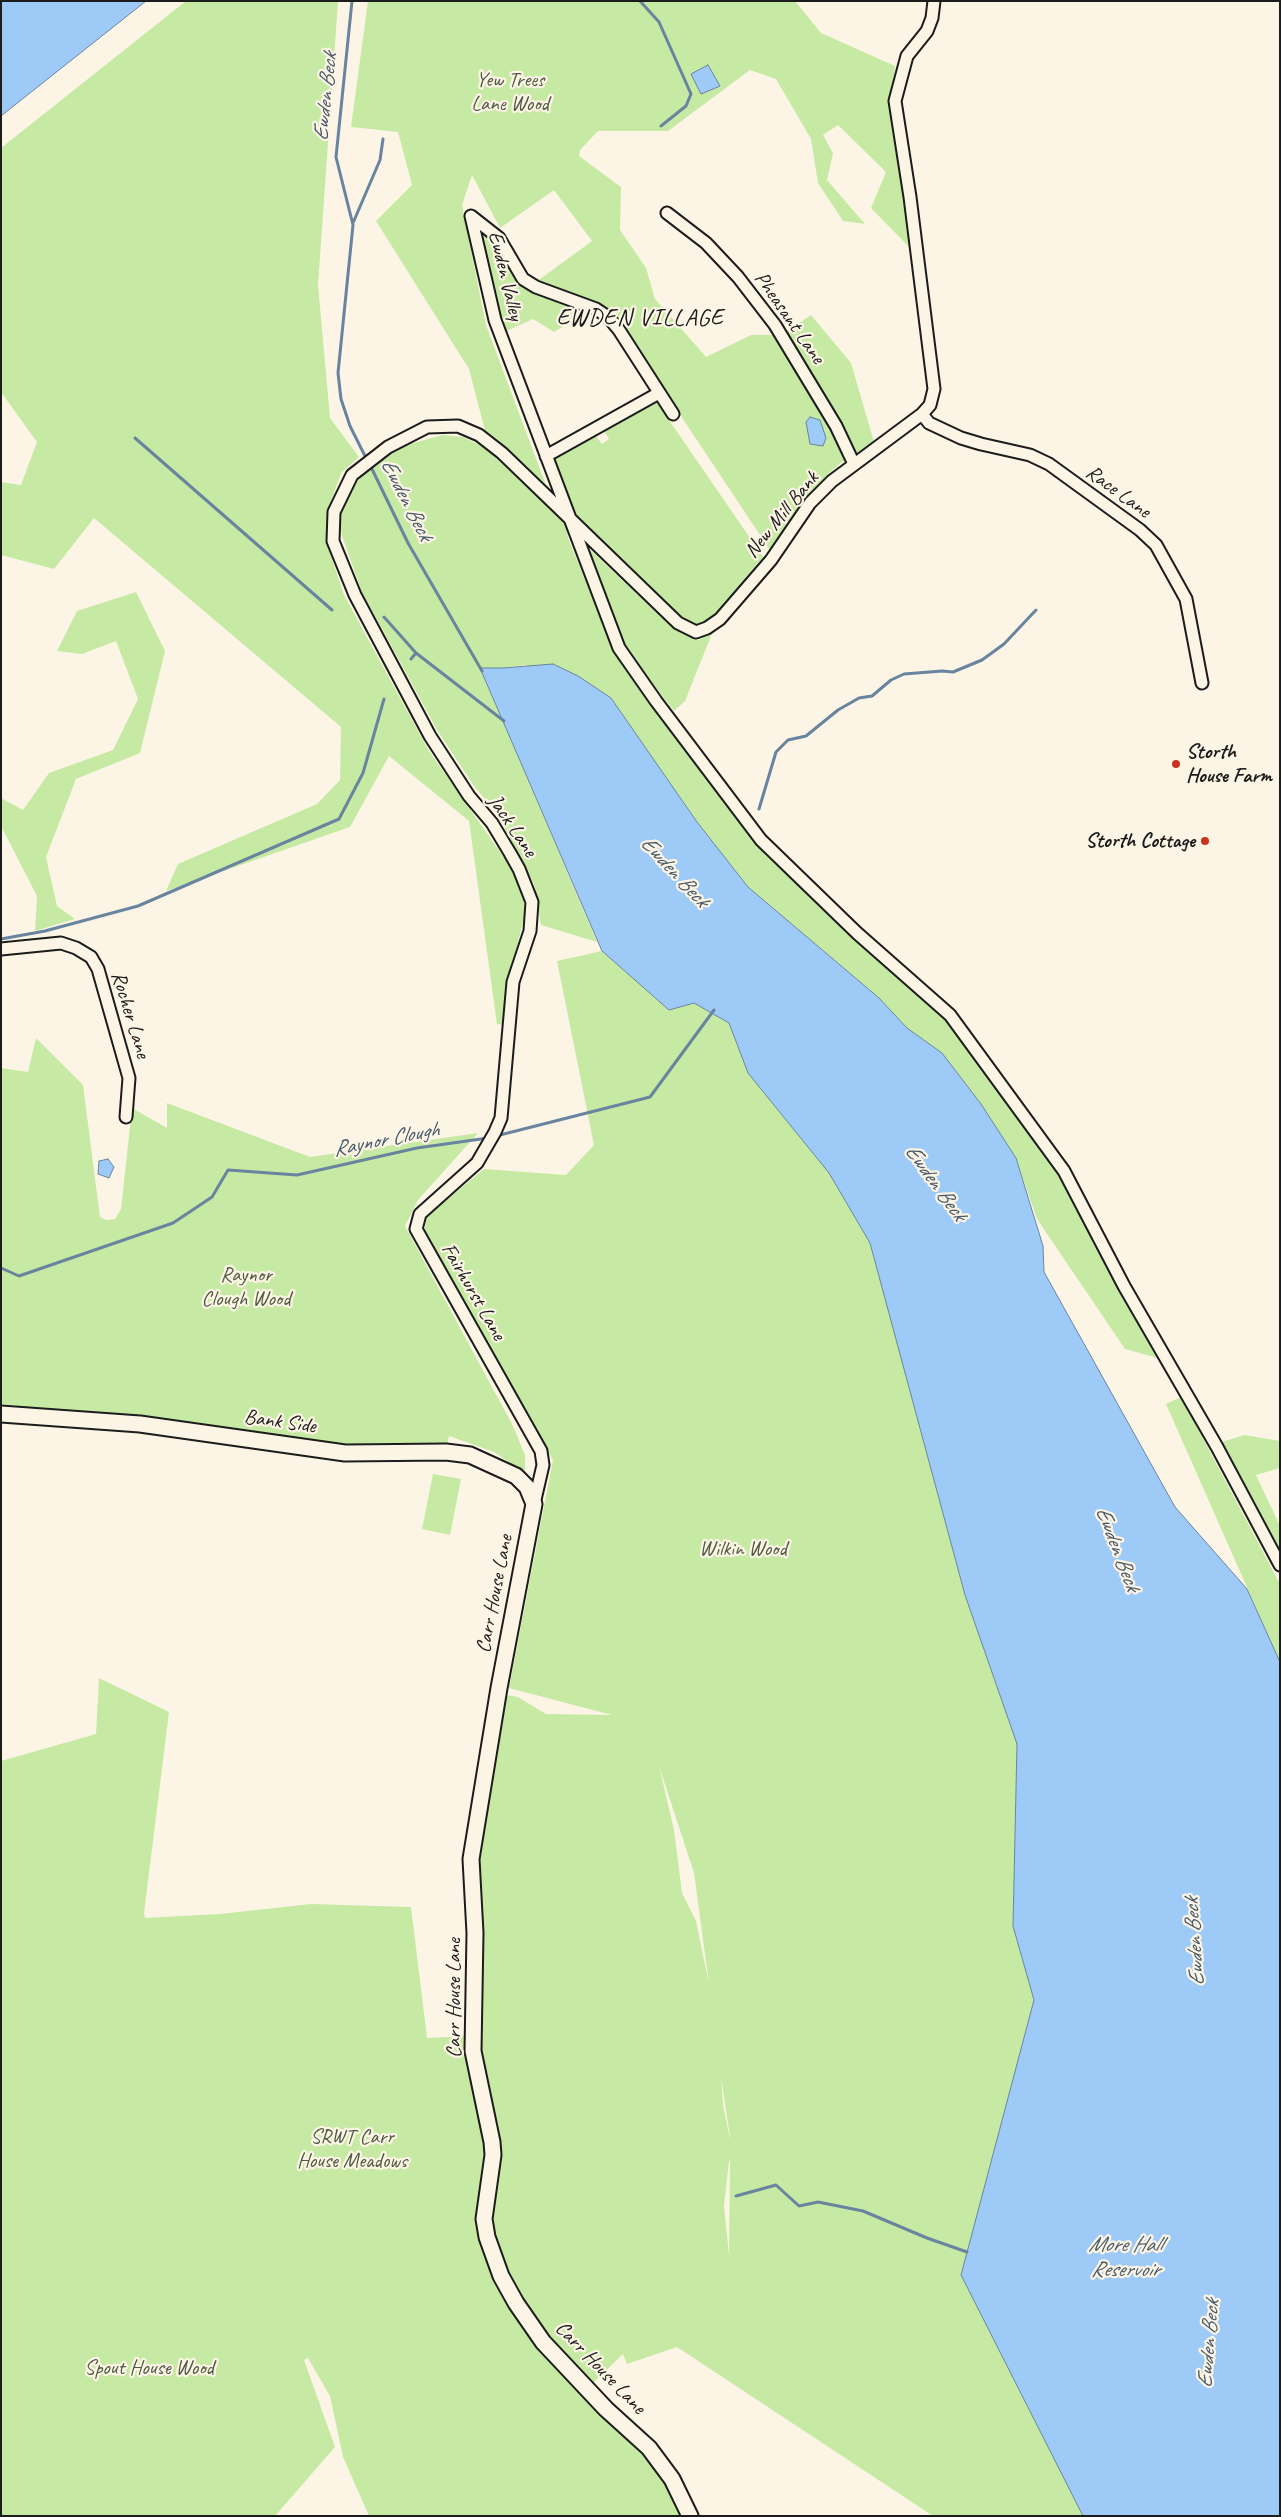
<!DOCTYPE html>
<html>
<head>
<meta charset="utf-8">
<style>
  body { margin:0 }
  #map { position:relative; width:1281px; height:2517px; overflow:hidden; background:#fcf5e5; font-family:Caveat,sans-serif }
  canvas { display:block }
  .frame { position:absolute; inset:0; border:2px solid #1c1c1c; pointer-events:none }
</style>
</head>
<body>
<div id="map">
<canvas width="1281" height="2517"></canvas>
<div class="frame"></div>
</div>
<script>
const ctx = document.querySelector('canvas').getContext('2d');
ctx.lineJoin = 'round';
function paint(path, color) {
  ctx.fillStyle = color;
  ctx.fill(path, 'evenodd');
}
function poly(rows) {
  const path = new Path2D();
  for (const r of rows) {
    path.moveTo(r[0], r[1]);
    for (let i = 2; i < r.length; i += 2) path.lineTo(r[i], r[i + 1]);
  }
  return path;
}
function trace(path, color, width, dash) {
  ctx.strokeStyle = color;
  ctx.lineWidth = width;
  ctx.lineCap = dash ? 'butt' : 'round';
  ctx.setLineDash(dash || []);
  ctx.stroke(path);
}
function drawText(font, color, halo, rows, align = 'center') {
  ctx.font = font + ' Caveat,sans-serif';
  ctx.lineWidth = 4.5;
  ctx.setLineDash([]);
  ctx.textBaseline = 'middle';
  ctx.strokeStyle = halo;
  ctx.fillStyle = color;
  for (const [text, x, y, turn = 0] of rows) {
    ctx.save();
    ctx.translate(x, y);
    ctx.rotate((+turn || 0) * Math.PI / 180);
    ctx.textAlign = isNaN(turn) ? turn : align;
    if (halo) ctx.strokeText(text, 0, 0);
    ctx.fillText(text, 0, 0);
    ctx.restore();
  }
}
const green = poly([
  [186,1,338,1,318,285,330,418,359,457,341,473,329,507,326,541,344,595,429,751,510,866,523,890,525,915,507,984,506,1025,497,1024,469,821,389,756,350,827,166,891,178,864,317,804,340,780,341,727,94,518,54,569,1,555,1,482,21,485,37,442,1,392,1,148],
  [368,1,795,1,821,33,895,66,891,100,912,250,871,208,886,172,838,125,823,135,833,153,827,180,865,224,843,221,818,183,811,139,776,79,750,70,668,131,598,131,580,150,579,156,621,187,620,230,646,268,655,299,706,357,751,335,777,335,821,410,844,460,827,475,803,503,770,550,623,329,536,282,592,241,554,190,500,228,472,175,462,205,486,325,547,488,496,438,485,430,469,369,376,221,412,185,398,132,351,127],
  [476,225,497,241,522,281,588,312,554,332,533,319,504,332],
  [811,315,851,363,874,442,854,456,786,332],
  [656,401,763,557,714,615,705,623,696,625,683,618,575,517,552,458,595,435,602,444,609,439,604,431],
  [442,435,463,437,484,447,566,524,568,538,614,650,633,679,765,855,946,1019,1061,1176,1158,1358,1125,1349,1037,1219,1016,1158,981,1104,942,1053,907,1028,879,998,748,887,697,822,611,698,525,665,503,668,480,668,597,942,541,925,534,884,498,815,474,786,437,730,362,592,342,536,339,517,353,487,366,471,393,449],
  [586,546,674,629,699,640,713,631,685,701,674,711,624,646],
  [136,592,165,651,140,753,76,779,46,857,57,906,75,919,35,931,37,896,1,826,1,798,23,810,49,773,113,750,138,699,116,641,82,654,57,651,77,611],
  [602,951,669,1010,694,1003,729,1023,748,1073,829,1173,870,1243,965,1595,1017,1744,1013,1926,1034,2000,961,2275,1083,2516,933,2516,677,2347,627,2364,623,2354,590,2386,522,2307,491,2241,492,2174,475,2045,476,1875,499,1716,506,1695,518,1697,546,1714,612,1715,509,1688,553,1460,425,1231,426,1217,484,1169,566,1175,594,1145,557,961],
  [659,1766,694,1873,709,1984,696,1921,682,1893,674,1830],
  [721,2077,730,2137,730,2139,723,2105],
  [729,2161,730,2161,729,2255,724,2206],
  [36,1038,83,1085,100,1217,106,1220,115,1219,121,1209,132,1108,167,1128,167,1103,310,1157,478,1133,418,1200,405,1226,512,1424,525,1455,525,1473,494,1452,449,1436,446,1448,340,1447,172,1423,1,1404,1,1068,28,1072],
  [1181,1397,1280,1584,1280,1662,1166,1404],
  [1244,1435,1280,1441,1280,1468,1256,1475,1280,1526,1280,1556,1222,1442],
  [433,1474,461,1479,450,1535,422,1529],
  [99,1678,169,1712,144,1913,145,1918,220,1914,311,1904,411,1907,427,2038,469,2036,487,2150,487,2255,494,2278,514,2309,646,2450,687,2516,369,2516,343,2457,330,2396,308,2358,304,2360,335,2447,275,2516,1,2516,1,1761,96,1734]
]);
const water = poly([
  [1,1,146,1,1,116,1,1],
  [708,65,720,86,701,94,691,74,708,65],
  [810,417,820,420,826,438,823,446,810,444,806,422,810,417],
  [553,664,578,676,611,698,697,822,748,887,879,998,907,1028,942,1053,981,1104,1016,1158,1043,1246,1044,1272,1175,1507,1247,1589,1280,1662,1280,2516,1083,2516,961,2275,1034,2000,1013,1926,1017,1744,965,1595,870,1243,829,1173,748,1073,729,1023,694,1003,669,1010,602,951,480,668,503,668,553,664],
  [108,1159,114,1167,109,1178,98,1174,99,1161,108,1159]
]);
const stream = poly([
  [352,1,336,157,353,225,338,373,341,399,350,426,367,460],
  [640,1,659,22,691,94,686,106,661,126],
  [353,223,380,160,383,139],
  [135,438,332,610],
  [370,465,408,543,482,671],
  [384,617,416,653,504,721],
  [411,659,416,653],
  [759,809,776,752,788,740,806,736,838,710,859,698,872,696,891,680,904,674,942,671,953,672,982,660,1004,644,1036,610],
  [1,939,45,931,138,906,339,819,363,773,384,699],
  [496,1136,650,1097,714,1010],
  [1,1268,19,1276,173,1223,212,1197,228,1170,297,1175,417,1148,488,1138],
  [736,2196,776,2185,799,2206,818,2202,863,2211,927,2238,967,2252]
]);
const minor = poly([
  [667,213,706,243,738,277,775,325,836,426,854,464],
  [673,414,619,330,608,317,596,309,536,287,523,279,499,238,471,216,495,320,619,648,656,701,761,840,857,933,950,1015,1064,1171,1124,1286,1217,1447,1280,1565],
  [922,414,929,423,961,438,981,444,1030,455,1049,464,1140,530,1156,545,1186,599,1202,683],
  [546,456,659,393],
  [1,949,61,943,76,948,91,957,98,969,129,1078,126,1117],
  [534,1504,543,1465,541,1451,416,1229,420,1214,477,1163,495,1132,501,1118,513,982,530,931,532,902,519,869,510,853,492,823,469,796,430,736,355,595,333,541,334,512,352,475,388,447,427,427,458,426,479,435,502,453,678,623,696,632,707,628,720,619,771,560,810,503,832,481,922,414,930,405,934,389,910,197,895,101,907,56,927,31,932,18,934,1]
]);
const tertiary = poly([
  [1,1414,140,1424,345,1453,446,1452,470,1455,516,1476,527,1487,534,1504,499,1688,471,1859,475,1933,473,2051,492,2142,493,2155,484,2219,487,2237,501,2276,516,2303,543,2342,606,2409,649,2448,672,2479,690,2516]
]);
const markers = [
  [1176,764,5,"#c8321e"],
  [1205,841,5,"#c8321e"]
];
const parkNames = [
  ["Yew Trees",510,80],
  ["Lane Wood",510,104],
  ["Raynor",246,1275],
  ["Clough Wood",246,1299],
  ["Wilkin Wood",743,1549],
  ["SRWT Carr",352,2137],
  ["House Meadows",352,2161],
  ["Spout House Wood",149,2368]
];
const streetNames = [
  ["Ewden Valley",505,276,76],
  ["Pheasant Lane",789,318,55],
  ["Race Lane",1118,492,36],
  ["New Mill Bank",782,515,-51],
  ["Jack Lane",512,826,56],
  ["Rocher Lane",130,1015,73],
  ["Fairhurst Lane",473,1292,60],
  ["Bank Side",280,1422,8],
  ["Carr House Lane",495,1594,-79],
  ["Carr House Lane",454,1998,-90],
  ["Carr House Lane",600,2368,46]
];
const poiNames = [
  ["Storth",1186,752],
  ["House Farm",1186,776],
  ["Storth Cottage",1195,841,"right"]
];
const waterNames = [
  ["Ewden Beck",326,97,-84],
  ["Ewden Beck",406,500,63],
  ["Ewden Beck",674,872,47],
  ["Raynor Clough",386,1140,-11],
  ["Ewden Beck",935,1183,54],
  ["Ewden Beck",1117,1549,69],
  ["Ewden Beck",1195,1942,-94],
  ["More Hall",1125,2245],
  ["Reservoir",1125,2270],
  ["Ewden Beck",1209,2344,-85]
];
const quarterNames = [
  ["EWDEN VILLAGE",640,319]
];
paint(green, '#c6eaa4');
paint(water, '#9dcaf7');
trace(water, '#69849f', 1);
trace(stream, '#69849f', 3);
trace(minor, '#1c1c1c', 15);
trace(tertiary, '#1c1c1c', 19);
trace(minor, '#fcf5e5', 11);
trace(tertiary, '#fcf5e5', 15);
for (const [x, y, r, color] of markers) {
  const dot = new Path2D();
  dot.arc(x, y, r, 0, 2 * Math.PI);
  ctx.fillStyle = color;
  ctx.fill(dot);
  trace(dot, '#fcf5e5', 2);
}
drawText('21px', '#4f5a45', '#fcf5e5', parkNames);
drawText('21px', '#1c1c1c', '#fcf5e5', streetNames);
drawText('bold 21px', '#1c1c1c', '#fcf5e5', poiNames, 'left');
drawText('italic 22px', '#495969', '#fcf5e5', waterNames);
ctx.letterSpacing = '1px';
drawText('24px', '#1c1c1c', '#fcf5e5', quarterNames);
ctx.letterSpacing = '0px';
</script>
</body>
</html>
